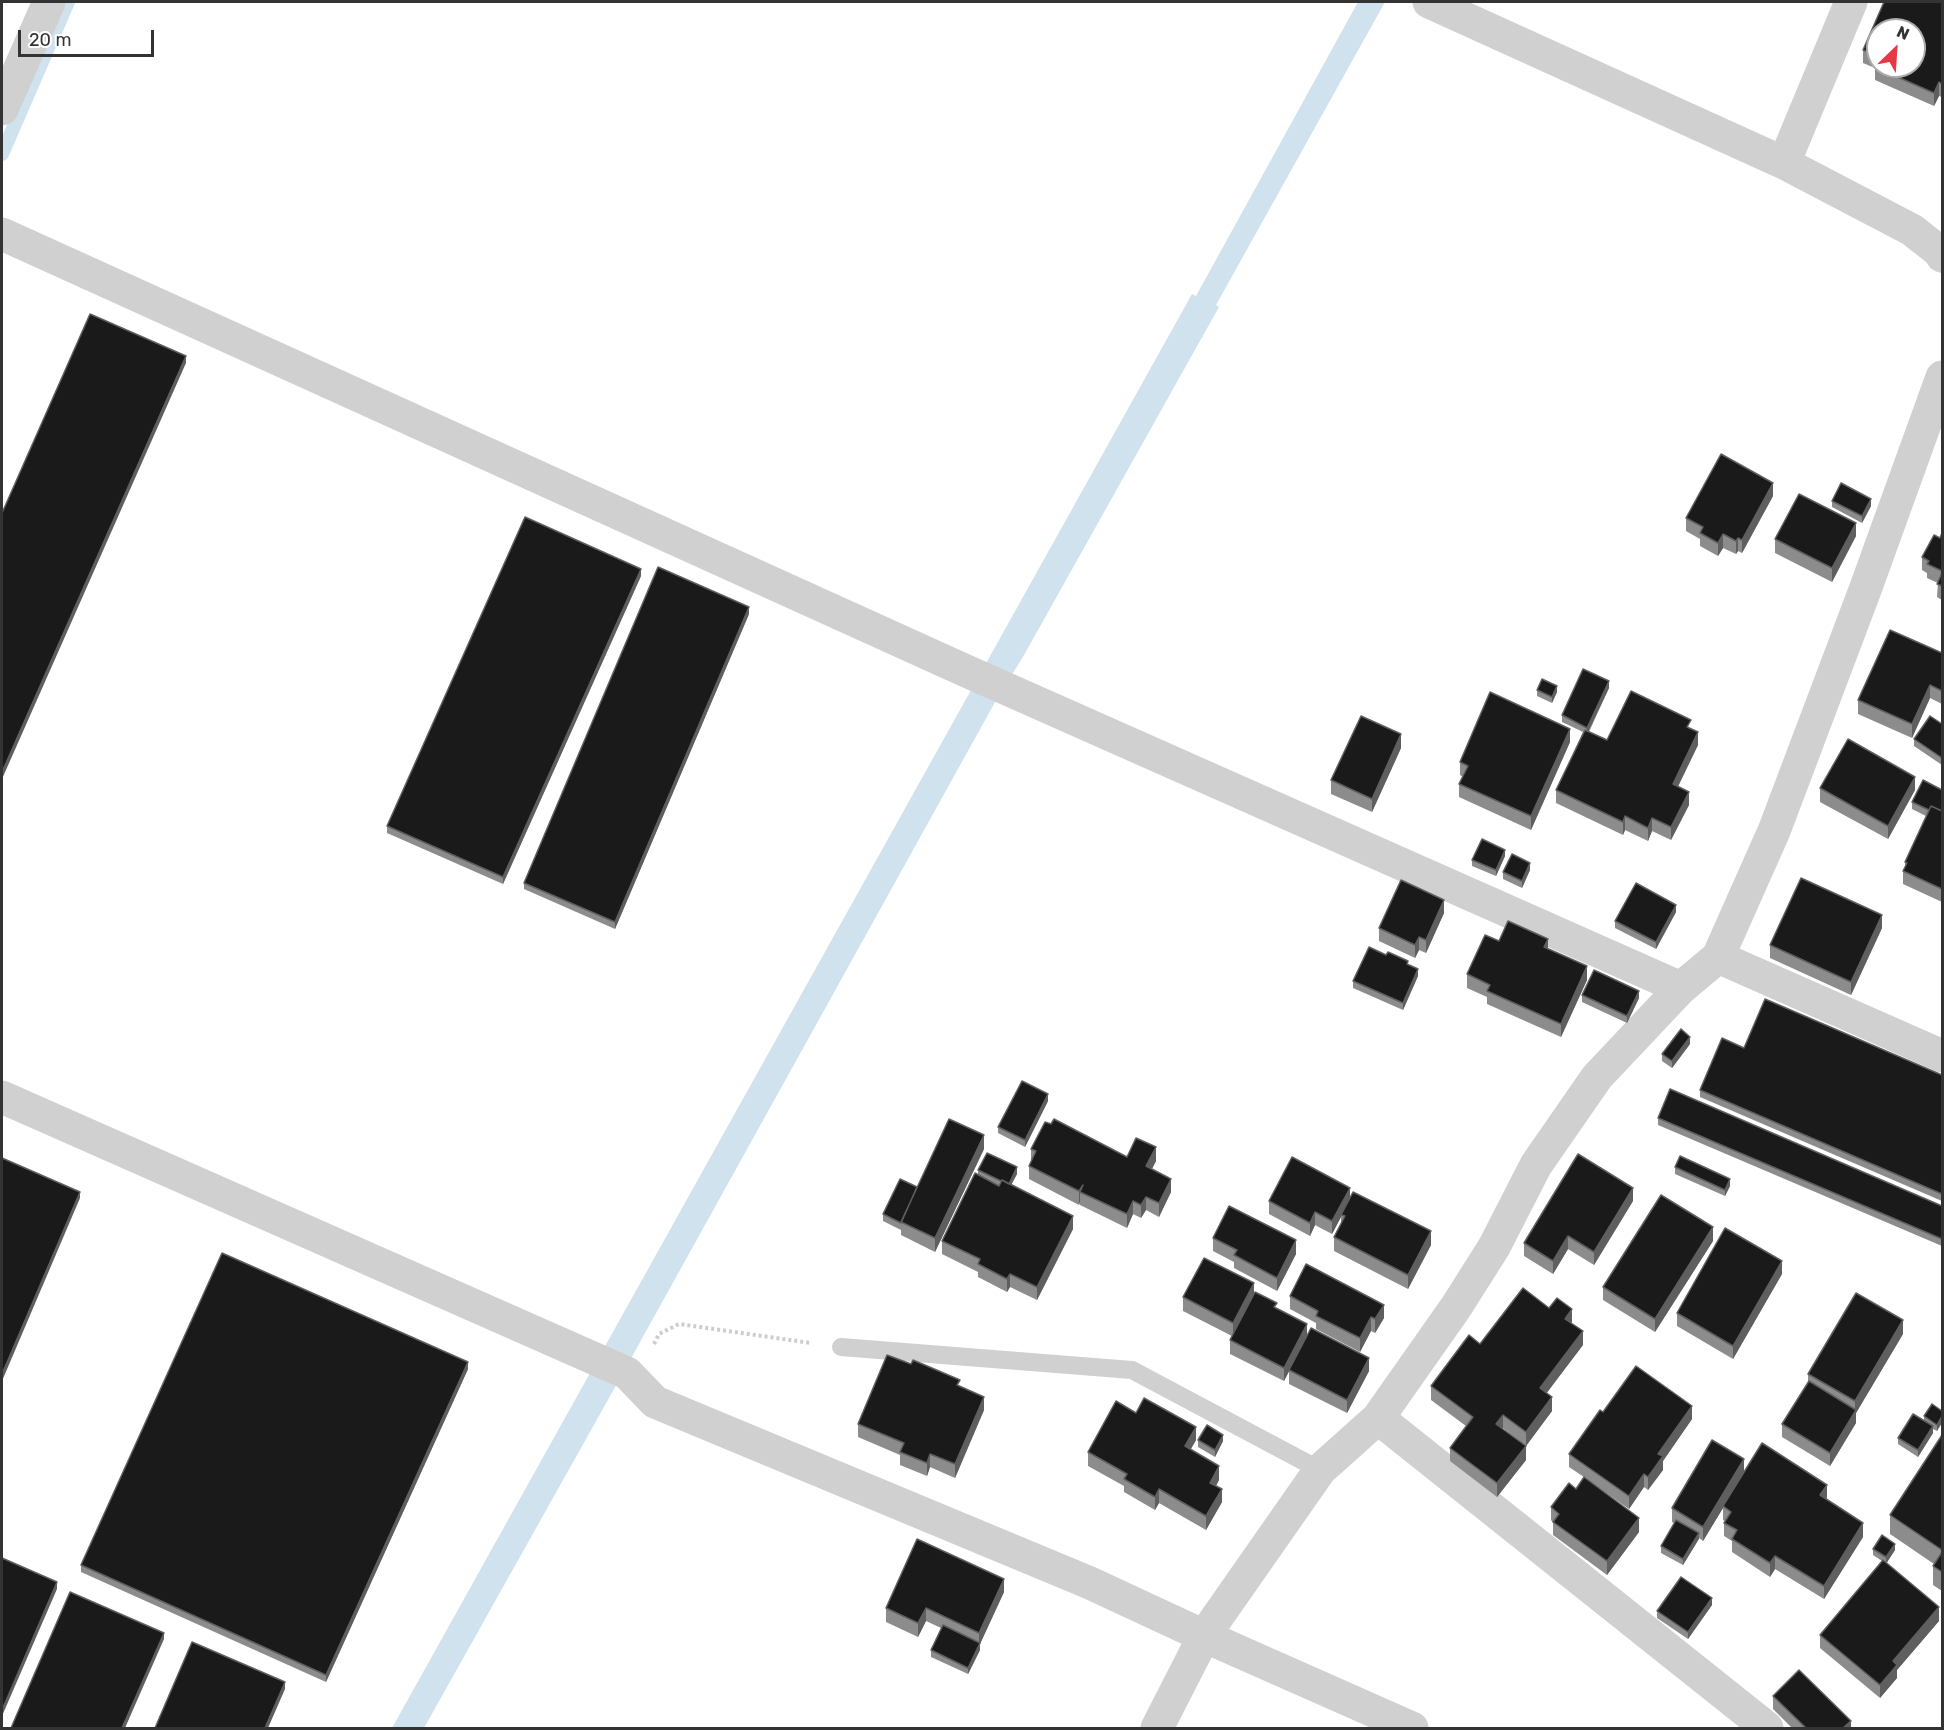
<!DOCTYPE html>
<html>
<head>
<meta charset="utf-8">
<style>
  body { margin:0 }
  #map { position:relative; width:1944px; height:1730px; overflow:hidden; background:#fff; font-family:Rubik,sans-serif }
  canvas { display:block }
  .frame { position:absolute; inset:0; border:3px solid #333; pointer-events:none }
  .north { position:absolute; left:1866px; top:18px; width:60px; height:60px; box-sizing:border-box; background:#fff; border:2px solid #adadad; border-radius:50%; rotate:25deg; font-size:16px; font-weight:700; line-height:24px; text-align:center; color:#333 }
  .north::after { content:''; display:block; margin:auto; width:21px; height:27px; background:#e63946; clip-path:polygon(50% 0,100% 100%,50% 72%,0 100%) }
  .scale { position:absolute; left:18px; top:30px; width:136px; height:27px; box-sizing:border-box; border:3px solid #333; border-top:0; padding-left:8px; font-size:18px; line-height:21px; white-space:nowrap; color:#333; -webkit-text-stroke:4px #fff; paint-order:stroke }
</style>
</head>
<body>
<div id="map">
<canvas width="1944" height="1730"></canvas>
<div class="frame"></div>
<div class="north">N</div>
<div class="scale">20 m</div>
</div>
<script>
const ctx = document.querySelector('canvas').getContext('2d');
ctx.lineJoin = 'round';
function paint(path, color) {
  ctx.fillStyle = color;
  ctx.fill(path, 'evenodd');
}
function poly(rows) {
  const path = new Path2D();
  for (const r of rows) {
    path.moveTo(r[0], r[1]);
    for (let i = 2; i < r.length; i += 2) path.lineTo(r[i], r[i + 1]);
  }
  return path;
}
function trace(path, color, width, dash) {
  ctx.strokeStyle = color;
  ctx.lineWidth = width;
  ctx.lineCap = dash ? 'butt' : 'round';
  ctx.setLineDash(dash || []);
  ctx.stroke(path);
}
const water = poly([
  [1358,2,1385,2,1216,305,1219,307,1024,655,994,704,609,1398,424,1728,392,1728,1192,294,1196,296]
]);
const stream = poly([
  [2,154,68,2]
]);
const path = poly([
  [654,1344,659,1334,679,1324,811,1343]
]);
const service = poly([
  [841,1347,1132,1370,1320,1470]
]);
const minor = poly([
  [1429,2,1784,163,1912,230,1940,252,1942,256],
  [2,109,49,2],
  [1784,163,1851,2],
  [2,234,964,670,1681,988],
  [1718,957,1942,1056],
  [2,1097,627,1373,655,1402,1090,1583,1204,1636,1412,1728],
  [1378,1418,1767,1728],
  [1157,1728,1204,1636,1320,1470,1378,1418,1456,1307,1494,1247,1536,1165,1597,1077,1681,988,1718,957,1774,831,1865,590,1942,377]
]);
const wall = poly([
  [1884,2,1942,2,1942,97,1939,96,1934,106,1875,80,1875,68,1863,63,1863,50],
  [1878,30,1914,30,1914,66,1878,66],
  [1773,496,1742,553,1738,551,1736,554,1723,548,1718,556,1700,546,1700,539,1686,531,1686,518],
  [1832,501,1871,506,1862,523,1832,507],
  [1942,533,1942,600,1937,597,1938,583,1927,578,1927,573,1922,570,1922,557,1940,538],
  [1856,536,1832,582,1775,553,1775,539],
  [641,576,503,884,387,833,387,826],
  [749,614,615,929,524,889,524,883],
  [1942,653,1942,704,1930,698,1912,738,1858,714,1858,700],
  [1609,688,1589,732,1607,740,1691,728,1698,745,1678,786,1689,805,1671,840,1652,831,1648,841,1625,830,1623,835,1556,803,1556,790,1583,732,1562,722,1562,715],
  [1537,690,1557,692,1552,703,1537,696],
  [1942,724,1942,765,1914,746,1914,739],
  [1570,742,1531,830,1459,797,1459,784,1463,777,1460,775,1460,762],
  [1401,748,1372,812,1331,794,1331,780],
  [1820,788,1915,790,1888,839,1820,802],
  [1942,790,1942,902,1903,884,1903,871,1905,867,1905,862,1926,816,1912,809,1912,802],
  [1505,856,1496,876,1472,866,1472,860],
  [1530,870,1522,888,1503,879,1503,872],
  [1676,912,1656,949,1615,928,1615,921],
  [1444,913,1426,953,1419,950,1415,958,1379,941,1379,928],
  [1882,928,1851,995,1770,958,1770,945],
  [1499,941,1548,949,1587,980,1561,1037,1487,1004,1487,997,1467,988,1467,974],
  [1408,965,1418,976,1403,1010,1353,988,1353,981],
  [1582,995,1639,998,1627,1023,1582,1002],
  [1690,1044,1672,1068,1662,1061,1662,1054],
  [1942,1075,1942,1201,1700,1097,1700,1090],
  [1048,1101,1025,1147,998,1133,998,1127],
  [1658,1118,1942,1206,1942,1246,1658,1125],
  [984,1149,935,1252,901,1235,901,1230,883,1221,883,1214,917,1187],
  [1031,1149,1127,1157,1156,1161,1152,1169,1171,1192,1159,1217,1146,1210,1141,1218,1133,1214,1127,1228,1080,1205,1080,1202,1079,1205,1029,1179,1029,1166,1031,1162],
  [1675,1167,1730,1186,1725,1196,1675,1174],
  [978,1170,1017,1174,1011,1185,1073,1229,1037,1300,1010,1287,1007,1292,978,1277,978,1272,942,1254,942,1241,978,1175],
  [1350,1199,1431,1245,1408,1289,1334,1251,1334,1237,1341,1223,1341,1217,1332,1234,1315,1225,1310,1236,1269,1214,1269,1201],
  [1633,1201,1594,1265,1568,1249,1553,1274,1524,1256,1524,1243],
  [1213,1238,1296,1254,1277,1291,1234,1268,1234,1262,1213,1251],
  [1713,1241,1655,1332,1603,1300,1603,1287],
  [1782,1274,1733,1359,1677,1326,1677,1313],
  [1254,1294,1277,1309,1307,1336,1369,1371,1347,1413,1289,1384,1289,1371,1284,1381,1230,1354,1230,1340,1232,1336,1183,1311,1183,1297],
  [1290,1296,1384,1318,1375,1333,1371,1331,1360,1352,1316,1329,1316,1323,1290,1309],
  [1549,1308,1572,1322,1571,1323,1583,1345,1546,1393,1552,1411,1526,1446,1503,1428,1502,1429,1526,1460,1497,1497,1450,1461,1450,1448,1466,1426,1431,1400,1431,1386,1480,1344],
  [1903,1334,1856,1413,1856,1423,1830,1466,1782,1437,1782,1424,1808,1382,1808,1374],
  [468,1369,326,1682,81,1572,81,1565],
  [960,1386,984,1410,955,1478,930,1467,927,1476,900,1465,900,1455,858,1437,858,1424],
  [1942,1411,1937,1431,1933,1429,1933,1433,1918,1457,1898,1444,1898,1438,1924,1420,1924,1416],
  [1603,1412,1692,1419,1663,1461,1663,1470,1648,1490,1644,1487,1629,1509,1588,1480,1639,1532,1607,1575,1553,1535,1553,1523,1551,1520,1551,1507,1576,1489,1584,1477,1569,1467,1569,1454],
  [1136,1413,1196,1440,1191,1449,1219,1480,1216,1486,1222,1502,1206,1530,1159,1503,1155,1510,1124,1492,1124,1486,1088,1466,1088,1452],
  [1942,1435,1942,1591,1933,1585,1933,1566,1934,1564,1890,1534,1890,1515],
  [1198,1440,1223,1441,1215,1457,1198,1447],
  [1744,1472,1827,1498,1826,1499,1863,1537,1824,1599,1775,1569,1770,1577,1732,1552,1732,1541,1724,1536,1724,1523,1725,1521,1723,1520,1723,1508,1703,1541,1699,1538,1683,1565,1661,1553,1661,1546,1674,1523,1672,1522,1672,1508],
  [1873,1549,1895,1550,1886,1563,1939,1621,1897,1670,1897,1678,1880,1698,1820,1648,1820,1635,1882,1561,1873,1555],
  [1004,1592,980,1644,980,1650,968,1674,931,1657,931,1650,941,1628,926,1621,918,1637,886,1622,886,1608],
  [1712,1605,1688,1639,1657,1618,1657,1611],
  [1773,1696,1851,1728,1792,1728,1773,1709]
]);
const shadedWall = poly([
  [1939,82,1939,96,1934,106,1934,93],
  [186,356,186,363,2,779,2,772],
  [1773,483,1773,496,1742,553,1742,540],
  [1871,499,1871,506,1862,523,1862,516],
  [1856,523,1856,536,1832,582,1832,568],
  [1723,534,1723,548,1718,556,1718,543],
  [1738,538,1738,551,1736,554,1736,541],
  [641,569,641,576,503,884,503,877],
  [749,607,749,614,615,929,615,922],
  [1609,681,1609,688,1587,734,1587,728],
  [1930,685,1930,698,1912,738,1912,724],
  [1557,686,1557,692,1552,703,1552,697],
  [1570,729,1570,742,1531,830,1531,816],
  [1698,732,1698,745,1673,797,1673,784],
  [1401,734,1401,748,1372,812,1372,799],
  [1915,777,1915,790,1888,839,1888,826],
  [1689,792,1689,805,1671,840,1671,827],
  [1625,816,1625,830,1623,835,1623,822],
  [1652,818,1652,831,1648,841,1648,828],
  [1505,850,1505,856,1496,876,1496,870],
  [1530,863,1530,870,1522,888,1522,881],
  [1444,900,1444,913,1426,953,1426,940],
  [1676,905,1676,912,1656,949,1656,942],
  [1882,915,1882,928,1851,995,1851,982],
  [1419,937,1419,950,1415,958,1415,945],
  [1548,939,1548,952,1544,947],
  [1587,966,1587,980,1561,1037,1561,1024],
  [1418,969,1418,976,1403,1010,1403,1003],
  [1639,991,1639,998,1627,1023,1627,1016],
  [1690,1037,1690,1044,1672,1068,1672,1061],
  [1048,1094,1048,1101,1025,1147,1025,1140],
  [984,1135,984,1149,935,1252,935,1238],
  [1156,1147,1156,1161,1146,1180,1146,1166],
  [1017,1167,1017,1174,1008,1191,1008,1185],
  [1171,1179,1171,1192,1159,1217,1159,1203],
  [1730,1179,1730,1186,1725,1196,1725,1190],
  [1083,1185,1080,1192,1080,1202,1079,1205,1079,1191],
  [1350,1188,1350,1201,1341,1215,1341,1217,1332,1234,1332,1221],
  [1633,1188,1633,1201,1594,1265,1594,1252],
  [80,1192,80,1198,2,1381,2,1374],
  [1146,1197,1146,1210,1141,1218,1141,1205],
  [1133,1201,1133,1214,1127,1228,1127,1214],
  [1315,1212,1315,1225,1310,1236,1310,1223],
  [1073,1216,1073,1229,1037,1300,1037,1287],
  [1713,1227,1713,1241,1655,1332,1655,1319],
  [1431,1231,1431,1245,1408,1289,1408,1275],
  [1568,1236,1568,1249,1553,1274,1553,1261],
  [1296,1240,1296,1254,1277,1291,1277,1278],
  [1782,1261,1782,1274,1733,1359,1733,1346],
  [1010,1274,1010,1287,1007,1292,1007,1279],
  [1254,1283,1254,1297,1233,1337,1233,1323],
  [1384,1305,1384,1318,1375,1333,1375,1319],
  [1572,1309,1572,1322,1565,1332,1565,1319],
  [1371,1317,1371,1331,1360,1352,1360,1338],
  [1903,1320,1903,1334,1856,1413,1856,1423,1830,1466,1830,1453,1855,1411,1855,1401],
  [1307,1324,1307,1337,1284,1381,1284,1368],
  [1583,1331,1583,1345,1540,1402,1540,1388],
  [1369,1358,1369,1371,1347,1413,1347,1400],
  [468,1362,468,1369,326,1682,326,1675],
  [984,1397,984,1410,955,1478,955,1464],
  [1552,1397,1552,1411,1526,1446,1526,1432],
  [1692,1406,1692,1419,1663,1461,1663,1470,1648,1490,1648,1477,1658,1454],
  [1503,1415,1503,1428,1496,1437,1496,1424],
  [1942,1416,1942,1423,1937,1431,1937,1425],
  [1933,1426,1933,1433,1918,1457,1918,1450],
  [1196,1427,1196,1440,1185,1459,1185,1446],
  [1223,1435,1223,1441,1215,1457,1215,1450],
  [1526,1446,1526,1460,1497,1497,1497,1483],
  [930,1454,930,1467,927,1476,927,1463],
  [1744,1459,1744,1473,1723,1506,1723,1508,1703,1541,1703,1527],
  [1219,1466,1219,1480,1210,1496,1210,1483],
  [1644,1474,1644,1487,1629,1509,1629,1496],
  [1827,1485,1827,1498,1820,1509,1820,1495],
  [1159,1489,1159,1503,1155,1510,1155,1497],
  [1222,1489,1222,1502,1206,1530,1206,1516],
  [1639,1518,1639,1532,1607,1575,1607,1561],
  [1863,1523,1863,1537,1824,1599,1824,1586],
  [1699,1533,1699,1539,1683,1565,1683,1559],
  [1895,1544,1895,1550,1886,1564,1886,1557],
  [1775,1556,1775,1569,1770,1577,1770,1563],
  [1004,1579,1004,1592,980,1644,980,1650,968,1674,968,1668,979,1645,979,1633],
  [57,1582,57,1589,2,1716,2,1710],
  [1712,1598,1712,1605,1688,1639,1688,1632],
  [1939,1607,1939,1621,1897,1670,1897,1678,1880,1698,1880,1685,1893,1661],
  [926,1608,926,1621,918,1637,918,1623],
  [164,1633,164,1639,125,1728,122,1728],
  [285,1682,285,1689,268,1728,265,1728],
  [1851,1721,1851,1728,1843,1728]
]);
const building = poly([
  [1884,2,1942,2,1942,84,1939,82,1934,93,1875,67,1878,60,1878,66,1914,66,1914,30,1878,30,1878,56,1863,50,1884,2],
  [90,314,186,356,2,772,2,513,90,314],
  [1721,454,1773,483,1742,540,1738,538,1736,541,1723,534,1718,543,1700,533,1703,527,1686,518,1721,454],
  [1841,483,1871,499,1862,516,1832,501,1841,483],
  [1799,494,1856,523,1832,568,1775,539,1799,494],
  [525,517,641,569,503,877,387,826,525,517],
  [1942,533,1942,571,1927,564,1929,561,1922,557,1934,535,1940,538,1942,533],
  [658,567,749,607,615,922,524,883,658,567],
  [1942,573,1942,586,1937,584,1942,573],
  [1890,630,1942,653,1942,691,1930,685,1912,724,1858,700,1890,630],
  [1583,669,1609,681,1587,728,1562,715,1583,669],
  [1542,679,1557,686,1552,697,1537,690,1542,679],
  [1631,691,1691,720,1687,727,1698,732,1673,784,1689,792,1671,827,1652,818,1648,828,1625,816,1623,822,1556,790,1585,730,1607,740,1631,691],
  [1490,692,1570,729,1531,816,1459,784,1468,766,1460,762,1490,692],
  [1361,716,1401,734,1372,799,1331,780,1361,716],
  [1930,716,1942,724,1942,758,1914,739,1930,716],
  [1848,739,1915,777,1888,826,1820,788,1848,739],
  [1923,780,1942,790,1942,811,1931,806,1929,810,1912,802,1923,780],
  [1931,806,1942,811,1942,889,1903,871,1907,863,1905,862,1931,806],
  [1482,839,1505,850,1496,870,1472,860,1482,839],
  [1512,854,1530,863,1522,881,1503,872,1512,854],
  [1801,878,1882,915,1851,982,1770,945,1801,878],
  [1401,880,1444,900,1426,940,1419,937,1415,945,1379,928,1401,880],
  [1636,883,1676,905,1656,942,1615,921,1636,883],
  [1508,921,1548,939,1544,947,1587,966,1561,1024,1487,991,1490,985,1467,974,1485,935,1499,941,1508,921],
  [1369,947,1386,955,1388,952,1408,961,1407,964,1418,969,1403,1003,1353,981,1369,947],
  [1594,970,1639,991,1627,1016,1582,995,1594,970],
  [1765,999,1942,1075,1942,1194,1700,1090,1722,1038,1744,1048,1765,999],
  [1681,1029,1690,1037,1672,1061,1662,1054,1681,1029],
  [1022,1081,1048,1094,1025,1140,998,1127,1022,1081],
  [1670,1089,1942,1206,1942,1239,1658,1118,1670,1089],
  [949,1119,984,1135,935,1238,901,1222,949,1119],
  [1054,1119,1127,1157,1136,1138,1156,1147,1146,1166,1171,1179,1159,1203,1146,1197,1141,1205,1133,1201,1127,1214,1080,1192,1083,1185,1079,1191,1029,1166,1036,1151,1031,1149,1045,1122,1051,1124,1054,1119],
  [987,1153,1017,1167,1009,1184,1002,1180,1001,1181,978,1170,987,1153],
  [1578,1154,1633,1188,1594,1252,1568,1236,1553,1261,1524,1243,1578,1154],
  [1680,1156,1730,1179,1725,1190,1675,1167,1680,1156],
  [1292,1157,1350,1188,1332,1221,1315,1212,1310,1223,1269,1201,1292,1157],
  [2,1158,80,1192,2,1374,2,1158],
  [975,1173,999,1186,1002,1180,1073,1216,1037,1287,1010,1274,1007,1279,978,1264,980,1259,942,1241,975,1173],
  [900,1179,917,1187,901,1223,883,1214,900,1179],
  [1353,1192,1431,1231,1408,1275,1334,1237,1345,1216,1341,1215,1353,1192],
  [1661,1195,1713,1227,1655,1319,1603,1287,1661,1195],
  [1229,1206,1296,1240,1277,1278,1234,1255,1237,1250,1213,1238,1229,1206],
  [1725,1228,1782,1261,1733,1346,1677,1313,1725,1228],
  [222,1253,468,1362,326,1675,81,1565,222,1253],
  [1204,1258,1254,1283,1233,1323,1183,1297,1204,1258],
  [1306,1264,1384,1305,1375,1319,1371,1317,1360,1338,1316,1316,1318,1311,1290,1296,1306,1264],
  [1523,1288,1549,1308,1557,1298,1572,1309,1565,1319,1583,1331,1540,1388,1552,1397,1526,1432,1503,1415,1496,1424,1526,1446,1497,1483,1450,1448,1473,1417,1431,1386,1469,1335,1480,1344,1523,1288],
  [1255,1292,1277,1303,1274,1307,1307,1324,1284,1368,1230,1340,1255,1292],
  [1856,1293,1903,1320,1855,1401,1808,1374,1856,1293],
  [1311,1328,1369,1358,1347,1400,1289,1370,1311,1328],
  [887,1355,911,1364,913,1360,960,1380,957,1385,984,1397,955,1464,930,1454,927,1463,900,1452,904,1443,858,1424,887,1355],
  [1636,1366,1692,1406,1658,1454,1663,1456,1648,1477,1644,1474,1629,1496,1569,1454,1600,1410,1603,1412,1636,1366],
  [1809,1381,1856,1410,1830,1453,1782,1424,1809,1381],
  [1144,1398,1196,1427,1185,1446,1219,1466,1210,1483,1222,1489,1206,1516,1159,1489,1155,1497,1124,1479,1127,1474,1088,1452,1116,1401,1136,1413,1144,1398],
  [1932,1404,1942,1411,1942,1416,1937,1425,1924,1416,1932,1404],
  [1913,1414,1933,1426,1918,1450,1898,1438,1913,1414],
  [1207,1425,1223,1435,1215,1450,1198,1440,1207,1425],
  [1942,1435,1942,1550,1890,1515,1942,1435],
  [1712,1440,1744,1459,1703,1527,1672,1508,1712,1440],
  [1762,1443,1827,1485,1820,1495,1863,1523,1824,1586,1775,1556,1770,1563,1732,1539,1737,1530,1724,1523,1731,1512,1723,1506,1762,1443],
  [1584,1477,1639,1518,1607,1561,1553,1522,1559,1514,1551,1507,1569,1483,1576,1489,1584,1477],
  [1676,1520,1699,1533,1683,1559,1661,1546,1676,1520],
  [1882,1535,1895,1544,1886,1557,1873,1549,1882,1535],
  [917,1539,1004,1579,979,1633,926,1608,918,1623,886,1608,917,1539],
  [1942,1552,1942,1572,1933,1566,1942,1552],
  [2,1558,57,1582,2,1710,2,1558],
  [1883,1560,1939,1607,1893,1661,1897,1665,1880,1685,1820,1635,1883,1560],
  [1681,1577,1712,1598,1688,1632,1657,1611,1681,1577],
  [70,1592,164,1633,122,1728,11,1728,70,1592],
  [943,1625,980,1643,968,1668,931,1650,943,1625],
  [192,1642,285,1682,265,1728,155,1728,192,1642],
  [1799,1670,1851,1721,1843,1728,1806,1728,1773,1696,1799,1670]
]);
paint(water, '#cfe2ee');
trace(stream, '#cfe2ee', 14);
trace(path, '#cdcdcd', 4, [3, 3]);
trace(service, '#d0d0d0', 18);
trace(minor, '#d0d0d0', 33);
paint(wall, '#8c8c8c');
paint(shadedWall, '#5f5f5f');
paint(building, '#1a1a1a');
trace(building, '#5f5f5f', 1.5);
</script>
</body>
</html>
